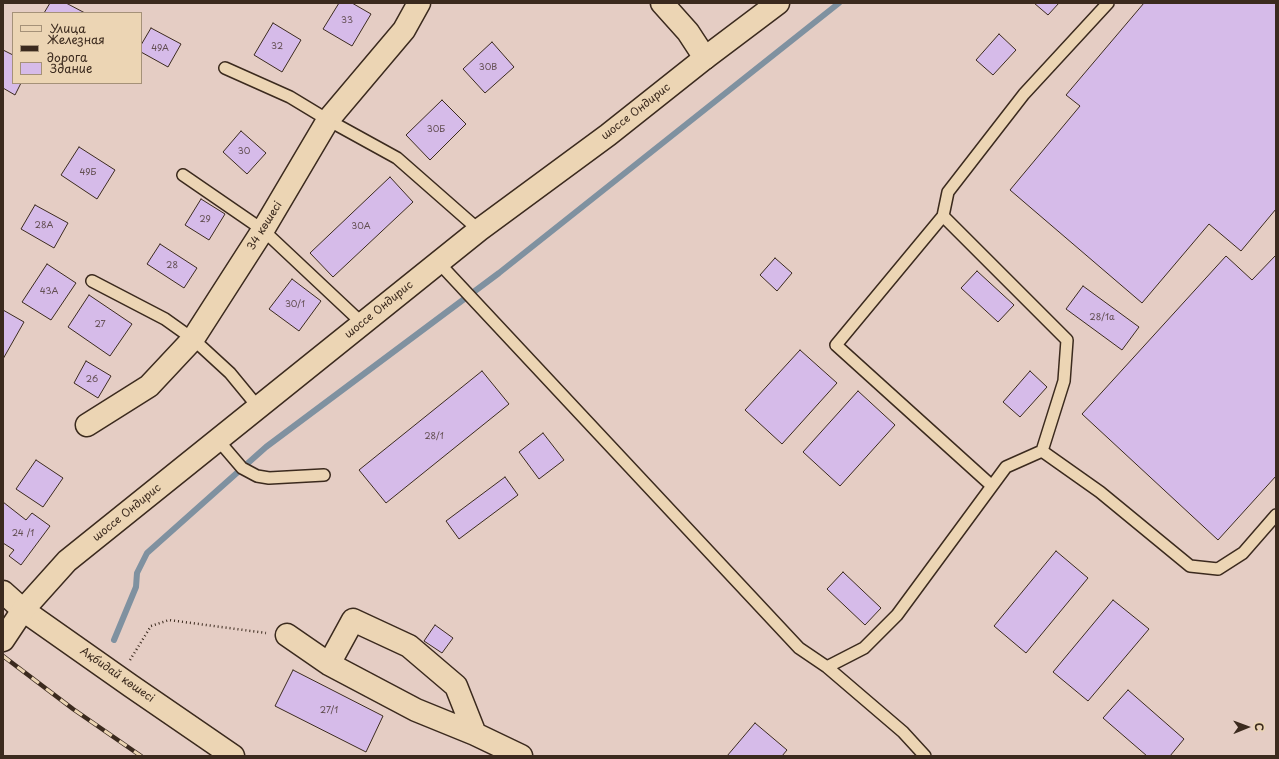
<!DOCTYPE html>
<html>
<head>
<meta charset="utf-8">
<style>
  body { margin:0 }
  #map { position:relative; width:1279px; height:759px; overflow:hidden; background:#e5cdc4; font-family:"Playpen Sans",sans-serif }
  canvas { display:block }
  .frame { position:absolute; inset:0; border:4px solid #3b2a1e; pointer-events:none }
  .legend { position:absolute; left:12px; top:12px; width:130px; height:72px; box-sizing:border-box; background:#ecd5b4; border:1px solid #a59178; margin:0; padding:5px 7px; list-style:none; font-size:12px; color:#3b2a1e }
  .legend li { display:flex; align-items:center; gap:8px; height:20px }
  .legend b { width:20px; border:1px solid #a59178 }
  .north { position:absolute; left:1227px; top:707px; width:40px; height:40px; -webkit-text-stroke:3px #ecd5b4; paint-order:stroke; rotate:89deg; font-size:11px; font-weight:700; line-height:16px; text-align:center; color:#3b2a1e }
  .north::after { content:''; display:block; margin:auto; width:14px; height:18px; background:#3b2a1e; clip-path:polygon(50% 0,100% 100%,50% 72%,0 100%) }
</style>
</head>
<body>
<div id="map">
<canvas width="1279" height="759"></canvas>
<div class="frame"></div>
<ul class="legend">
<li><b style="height:5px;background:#ecd5b4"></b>Улица</li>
<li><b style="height:5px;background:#3b2a1e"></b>Железная дорога</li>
<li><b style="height:11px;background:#d6bbe9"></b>Здание</li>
</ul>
<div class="north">С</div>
</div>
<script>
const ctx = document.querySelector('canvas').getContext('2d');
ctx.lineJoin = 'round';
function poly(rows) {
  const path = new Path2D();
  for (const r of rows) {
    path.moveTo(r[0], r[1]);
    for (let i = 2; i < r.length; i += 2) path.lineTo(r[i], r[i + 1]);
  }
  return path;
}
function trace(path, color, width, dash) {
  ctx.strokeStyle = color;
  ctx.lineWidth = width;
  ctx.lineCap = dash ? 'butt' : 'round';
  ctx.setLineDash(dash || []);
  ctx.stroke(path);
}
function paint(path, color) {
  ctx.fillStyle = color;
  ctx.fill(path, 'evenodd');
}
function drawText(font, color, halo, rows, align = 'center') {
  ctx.font = font + ' "Playpen Sans",sans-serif';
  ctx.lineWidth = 3;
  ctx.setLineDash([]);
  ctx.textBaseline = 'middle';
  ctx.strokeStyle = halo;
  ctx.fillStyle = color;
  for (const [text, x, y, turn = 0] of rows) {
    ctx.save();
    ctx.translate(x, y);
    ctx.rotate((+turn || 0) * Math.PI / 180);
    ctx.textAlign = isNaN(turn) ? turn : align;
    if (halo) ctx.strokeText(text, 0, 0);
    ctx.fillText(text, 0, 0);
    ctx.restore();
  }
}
const stream = poly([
  [114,640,136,587,137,573,147,553,266,447,499,273,839,3]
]);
const building = poly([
  [50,3,66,3,85,13,44,13,50,3],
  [339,3,352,3,371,14,352,46,323,29,339,3],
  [1034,3,1059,3,1048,15,1034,3],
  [1144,3,1276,3,1276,209,1241,251,1209,224,1142,303,1010,190,1080,106,1066,95,1144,3],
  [273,23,301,40,282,72,254,55,273,23],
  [151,28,181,44,168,67,141,52,141,45,151,28],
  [999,34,1016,50,993,75,976,60,999,34],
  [492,42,514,67,485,93,463,69,492,42],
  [3,50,13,55,13,83,21,83,15,95,3,88,3,50],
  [442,100,466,124,430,160,406,135,442,100],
  [241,131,266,153,247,174,223,152,241,131],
  [79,147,115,170,97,199,61,175,79,147],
  [390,177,413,202,333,277,310,253,390,177],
  [201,199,225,214,209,240,185,225,201,199],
  [35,205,68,223,54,248,21,229,35,205],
  [160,244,197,268,184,288,147,264,160,244],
  [1276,255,1276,476,1218,540,1082,414,1226,256,1252,280,1276,255],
  [775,258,792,273,777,291,760,275,775,258],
  [47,264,76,283,51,320,22,302,47,264],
  [977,271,1014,305,998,322,961,288,977,271],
  [292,279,321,301,299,331,269,309,292,279],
  [1083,286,1139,327,1122,350,1066,309,1083,286],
  [89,295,132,324,110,356,68,327,89,295],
  [3,310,24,322,3,359,3,310],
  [800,350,837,383,782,444,745,410,800,350],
  [86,361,111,376,98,398,74,383,86,361],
  [482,371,509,404,386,503,359,470,482,371],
  [1030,371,1047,387,1020,417,1003,402,1030,371],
  [858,391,895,425,840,486,803,452,858,391],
  [543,433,564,460,539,479,519,452,543,433],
  [36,460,63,478,43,507,16,489,36,460],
  [505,477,518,495,459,539,446,521,505,477],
  [3,502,26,520,32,513,50,526,21,565,9,556,14,550,3,543,3,502],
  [1056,551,1088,578,1026,653,994,626,1056,551],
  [843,572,881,608,865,625,827,589,843,572],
  [1113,600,1149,629,1088,701,1053,672,1113,600],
  [435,625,453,638,442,653,424,641,435,625],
  [293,670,383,716,366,752,275,706,293,670],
  [1128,690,1184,739,1170,756,1147,756,1103,718,1128,690],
  [755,723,787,750,782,756,727,756,755,723]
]);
const path = poly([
  [130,660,151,626,169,620,266,633]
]);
const service = poly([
  [225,68,290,97,328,120,397,158,479,230],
  [183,175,263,230,362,323],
  [943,216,1067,340,1064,381,1042,451],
  [438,262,799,648,827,667,903,732,925,756],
  [92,281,165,319,193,339,230,373,258,407],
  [218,440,242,468,257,476,269,478,324,475],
  [992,486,836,345,943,216,948,192,1024,94,1108,3],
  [827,667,864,648,897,615,1006,467,1042,451,1100,492,1190,566,1218,569,1243,553,1276,515]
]);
const minor = poly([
  [662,3,688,32,705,58],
  [87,425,149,386,193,339,263,230,328,120,404,30,419,3],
  [23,610,131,686,233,756],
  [287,635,329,664,416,710,475,734],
  [329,664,353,620,409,646,456,686,475,734,521,756]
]);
const tertiary = poly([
  [3,592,23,610]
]);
const secondary = poly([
  [3,640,23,610,67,561,479,230,608,135,705,58,778,3]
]);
const rail = poly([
  [3,656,73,709,141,756]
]);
const numberNames = [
  ["33",347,21],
  ["32",277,47],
  ["49А",160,49],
  ["30В",488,68],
  ["30Б",436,130],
  ["30",244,152],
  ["49Б",88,173],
  ["29",205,220],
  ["28А",44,226],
  ["30А",361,227],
  ["28",172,266],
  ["43А",49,292],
  ["30/1",295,305],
  ["28/1а",1102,318],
  ["27",100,325],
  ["26",92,380],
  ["28/1",434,437],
  ["24 /1",23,534],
  ["27/1",329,711]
];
const streetNames = [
  ["шоссе Ондирис",636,112,-38],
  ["34 көшесі",265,226,-58],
  ["шоссе Ондирис",379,310,-39],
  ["шоссе Ондирис",127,513,-39],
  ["Ақбидай көшесі",117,675,35]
];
trace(stream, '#7f91a0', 6);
paint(building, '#d6bbe9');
trace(building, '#3b2a1e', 1);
trace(service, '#3b2a1e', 14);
trace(minor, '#3b2a1e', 25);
trace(tertiary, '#3b2a1e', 25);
trace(secondary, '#3b2a1e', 25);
trace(path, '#3b2a1e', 2.5, [1, 3]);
trace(service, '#ecd5b4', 11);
trace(minor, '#ecd5b4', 22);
trace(tertiary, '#ecd5b4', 22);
trace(secondary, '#ecd5b4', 22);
trace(rail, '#3b2a1e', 4.5);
trace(rail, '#ecd5b4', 3, [9]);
drawText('9px', '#624e51', null, numberNames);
drawText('11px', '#3b2a1e', '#ecd5b4', streetNames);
</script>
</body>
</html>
